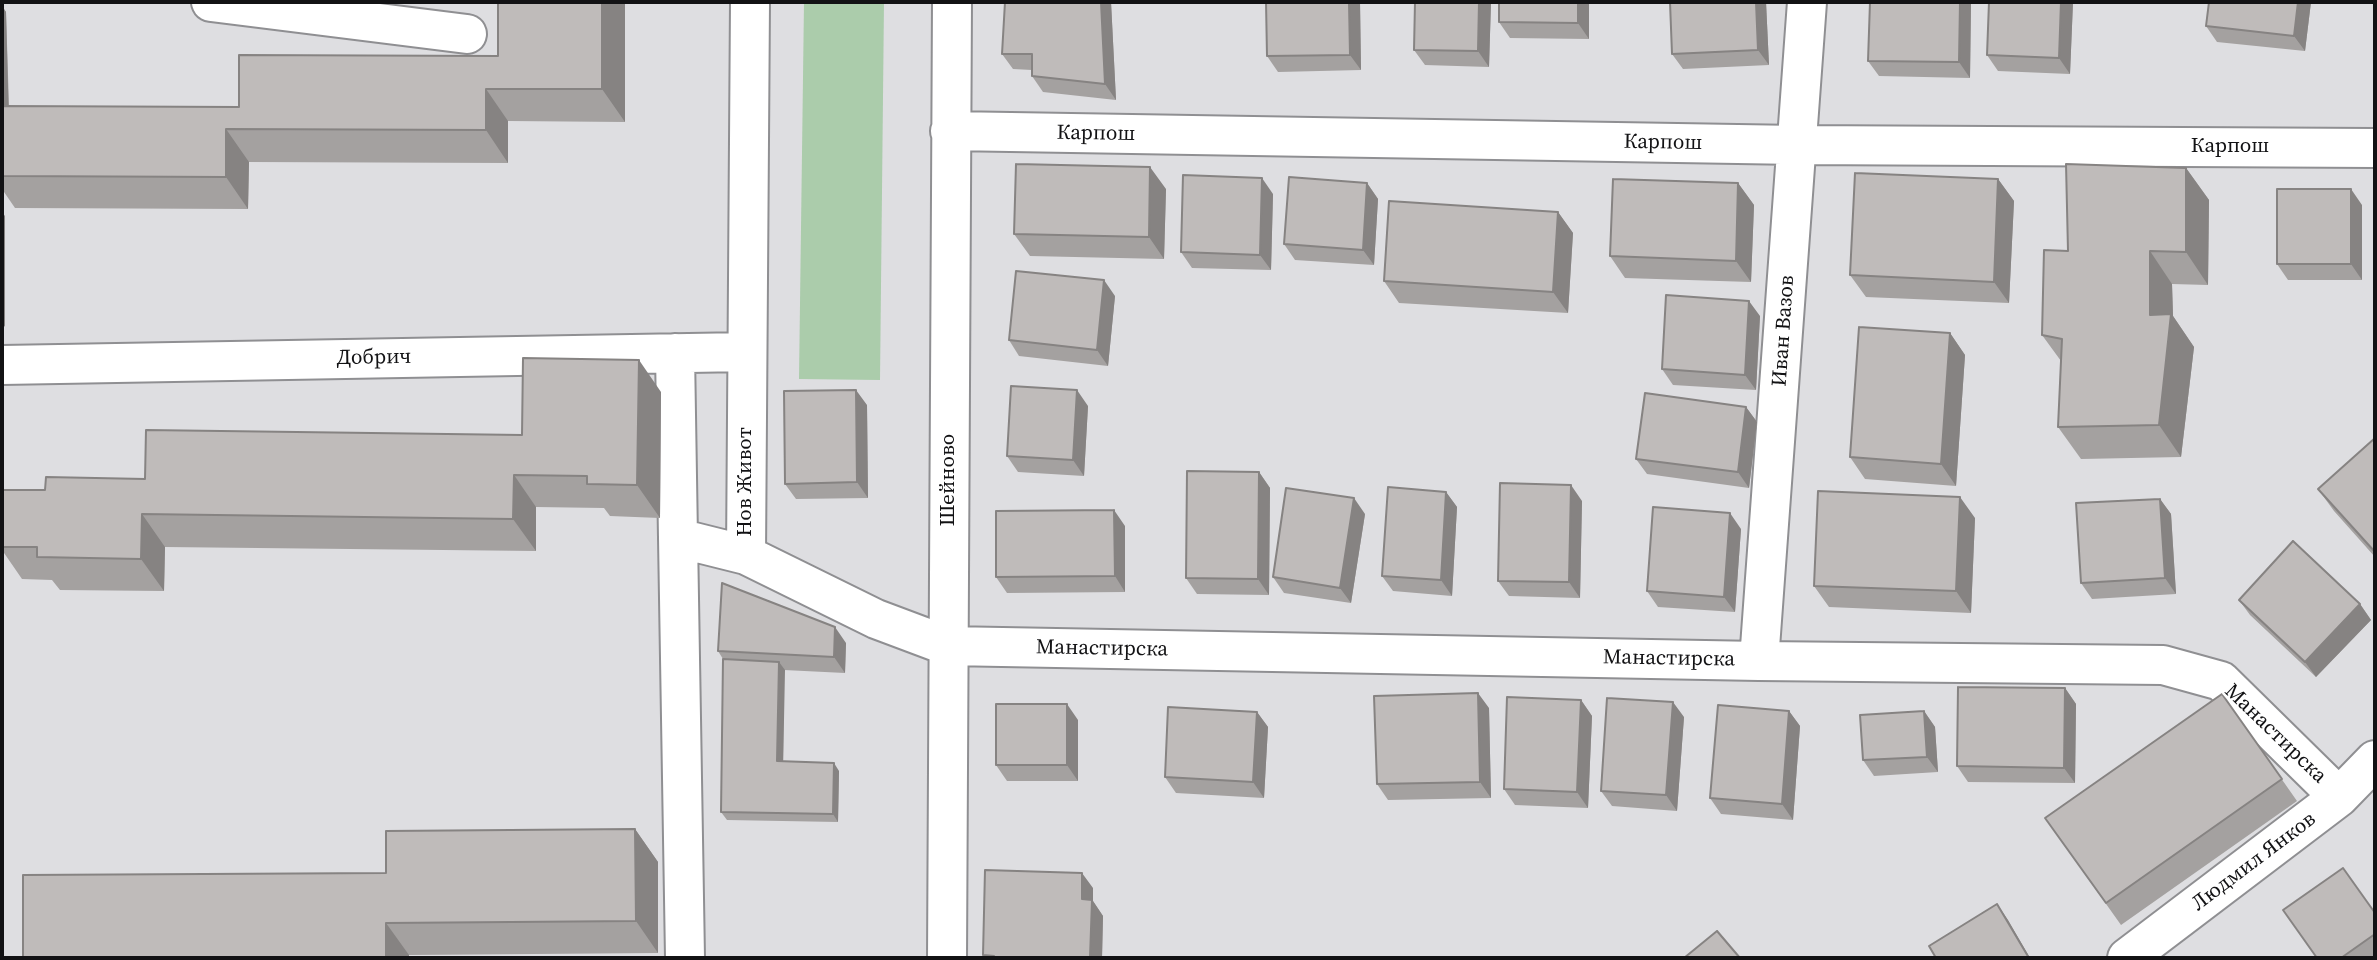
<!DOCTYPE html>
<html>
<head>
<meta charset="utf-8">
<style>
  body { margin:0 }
  #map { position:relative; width:2377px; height:960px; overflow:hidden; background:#dedee1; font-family:"Source Serif 4",serif }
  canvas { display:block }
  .frame { position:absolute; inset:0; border:4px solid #121214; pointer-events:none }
</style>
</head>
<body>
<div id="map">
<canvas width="2377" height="960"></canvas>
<div class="frame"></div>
</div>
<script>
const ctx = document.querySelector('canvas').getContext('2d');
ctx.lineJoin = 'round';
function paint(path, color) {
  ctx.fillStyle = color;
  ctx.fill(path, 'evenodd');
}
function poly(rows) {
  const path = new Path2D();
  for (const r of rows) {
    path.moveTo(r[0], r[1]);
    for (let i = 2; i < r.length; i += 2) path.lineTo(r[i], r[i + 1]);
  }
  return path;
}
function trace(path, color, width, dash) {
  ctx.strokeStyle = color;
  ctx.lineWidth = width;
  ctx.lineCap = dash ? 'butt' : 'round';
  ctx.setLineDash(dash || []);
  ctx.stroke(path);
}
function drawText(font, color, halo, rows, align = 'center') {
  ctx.font = font + ' "Source Serif 4",serif';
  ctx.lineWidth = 5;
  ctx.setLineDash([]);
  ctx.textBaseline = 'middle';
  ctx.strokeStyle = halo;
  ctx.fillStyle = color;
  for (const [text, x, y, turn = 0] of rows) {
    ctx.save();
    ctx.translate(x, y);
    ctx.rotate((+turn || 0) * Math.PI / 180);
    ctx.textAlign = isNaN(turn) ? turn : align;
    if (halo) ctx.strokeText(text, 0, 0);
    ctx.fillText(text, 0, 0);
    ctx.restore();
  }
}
const green = poly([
  [804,2,884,2,880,380,799,379]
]);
const minor = poly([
  [211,2,467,34],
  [950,131,1798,145,2375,148],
  [675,353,678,538],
  [2,365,746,352],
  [746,555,876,619,948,646,1759,661,2163,665,2221,681,2339,797],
  [1759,661,1807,2],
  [685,958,678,538,746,555,750,2],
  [947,958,952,2],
  [2127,958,2339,797,2375,760]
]);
const wall = poly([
  [625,2,625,122,508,121,508,163,249,162,248,209,15,208,2,189,2,6,6,12,9,106,239,107,498,56],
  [1005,2,1111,2,1116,100,1043,92,1032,76,1032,70,1013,69,1002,54],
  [1266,2,1360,2,1361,70,1278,72,1267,56],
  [1415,2,1491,2,1489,67,1425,65,1414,50],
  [1499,2,1589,2,1589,39,1510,38,1499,22],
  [1670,2,1766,2,1769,65,1683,69,1672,54],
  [1971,2,1970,78,1879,76,1868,61],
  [1989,2,2073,2,2070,74,1998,71,1987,55],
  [2209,2,2311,2,2305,51,2217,42,2206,26],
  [2186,168,2209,200,2208,285,2172,284,2173,316,2194,347,2181,457,2081,459,2058,427,2061,361,2042,335,2068,251],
  [1998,179,2014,201,2009,303,1866,297,1850,275],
  [1367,183,1378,199,1374,265,1295,260,1284,244],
  [1738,183,1754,205,1751,282,1625,278,1610,256],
  [1166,189,1164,259,1030,256,1014,234],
  [1273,194,1271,270,1192,268,1181,252],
  [2362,205,2362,280,2288,280,2277,264],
  [1558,212,1573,233,1568,313,1399,303,1384,281],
  [1115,296,1108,366,1019,356,1009,340],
  [1760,316,1756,390,1673,385,1662,369],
  [1950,333,1965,355,1956,486,1865,479,1850,457],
  [661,392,660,518,610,516,604,508,536,507,536,551,165,547,164,591,60,590,52,580,22,579,2,550,2,547,45,490,522,435],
  [867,405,868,498,796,499,785,484],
  [1088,406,1084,476,1018,472,1007,456],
  [1746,407,1757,422,1749,488,1647,474,1636,459],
  [2375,438,2375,557,2334,511,2318,489],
  [1259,472,1270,488,1269,595,1197,594,1186,578],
  [1446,492,1457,507,1452,596,1393,591,1382,576],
  [2160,499,2171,514,2176,594,2092,599,2081,583],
  [1582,501,1580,598,1509,596,1498,581],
  [1365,514,1351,603,1284,593,1273,577],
  [1975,518,1971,613,1829,607,1814,586],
  [1125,526,1125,592,1007,593,996,577],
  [1741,529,1735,612,1658,607,1647,591],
  [2239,600,2360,604,2371,620,2316,677,2250,615],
  [846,643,845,673,784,670,783,762,839,771,838,822,727,820,721,812,723,659,718,651],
  [2065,688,2076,704,2075,783,1968,782,1957,766],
  [2222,694,2297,801,2121,925,2045,818],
  [1581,700,1592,716,1588,808,1515,805,1504,789],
  [1489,708,1491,798,1388,800,1377,784],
  [1789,711,1800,726,1793,820,1721,814,1710,798],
  [1924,711,1935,727,1938,772,1874,776,1863,760],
  [1257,712,1268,727,1264,798,1176,793,1165,777],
  [1684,717,1677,811,1612,806,1601,791],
  [1078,720,1078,781,1007,781,996,765],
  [635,829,658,862,658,953,409,955,409,958,23,958,386,873],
  [1093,888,1093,901,1103,916,1102,958,985,958,983,955],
  [2375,913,2375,957,2374,958,2317,958]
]);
const shadedWall = poly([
  [602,2,625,2,625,122,602,89],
  [1101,2,1111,2,1116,100,1105,84],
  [1349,2,1360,2,1361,70,1350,55],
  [1479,2,1491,2,1489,67,1478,51],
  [1578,2,1589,2,1589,39,1578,23],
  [1756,2,1766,2,1769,65,1758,50],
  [1960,2,1971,2,1970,78,1959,62],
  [2061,2,2073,2,2070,74,2059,58],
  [2298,2,2311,2,2305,51,2294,36],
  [2,6,6,12,9,125,2,114],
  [486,89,508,121,508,163,486,130],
  [226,129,249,162,248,209,226,177],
  [1150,167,1166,189,1164,259,1149,237],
  [2186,168,2209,200,2208,285,2186,252],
  [1262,178,1273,194,1271,270,1260,255],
  [1998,179,2014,201,2009,303,1994,282],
  [1367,183,1378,199,1374,265,1363,250],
  [1738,183,1754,205,1751,282,1736,261],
  [2351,189,2362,205,2362,280,2351,264],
  [2,212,5,216,5,327,2,323],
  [1558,212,1573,233,1568,313,1553,292],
  [2150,251,2172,284,2173,316,2194,347,2181,457,2159,425,2150,315],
  [1104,280,1115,296,1108,366,1097,350],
  [1749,301,1760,316,1756,390,1745,375],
  [1950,333,1965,355,1956,486,1941,464],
  [639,360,661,392,660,518,637,485],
  [856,390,867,405,868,498,857,482],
  [1077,390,1088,406,1084,476,1073,460],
  [1746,407,1757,422,1749,488,1738,472],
  [1259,472,1270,488,1269,595,1258,579],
  [514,475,536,507,536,551,513,519],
  [1571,485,1582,501,1580,598,1569,582],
  [1446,492,1457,507,1452,596,1441,580],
  [1960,497,1975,518,1971,613,1956,591],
  [1354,498,1365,514,1351,603,1340,588],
  [2160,499,2171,514,2176,594,2165,578],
  [1114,510,1125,526,1125,592,1115,576],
  [1730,513,1741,529,1735,612,1724,597],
  [142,514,165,547,164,591,141,559],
  [2360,604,2371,620,2316,677,2305,662],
  [835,627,846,643,845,673,834,657],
  [779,662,785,670,783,770,777,761],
  [2065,688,2076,704,2075,783,2064,768],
  [1478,693,1489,708,1491,798,1480,782],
  [1581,700,1592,716,1588,808,1577,792],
  [1673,702,1684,717,1677,811,1666,795],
  [1067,704,1078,720,1078,781,1067,765],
  [1789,711,1800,726,1793,820,1782,804],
  [1924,711,1935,727,1938,772,1927,757],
  [1257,712,1268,727,1264,798,1253,782],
  [834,763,839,771,838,822,833,814],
  [635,829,658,862,658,953,636,921],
  [1082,873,1093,888,1093,901,1103,916,1102,958,1090,958,1082,899],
  [1997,904,2008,920,2030,958,2029,958],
  [386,923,409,955,409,958,387,958,386,957]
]);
const building = poly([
  [498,2,602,2,602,89,486,89,486,130,226,129,226,177,2,176,2,106,239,107,239,55,498,56,498,2],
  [1005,2,1101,2,1105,84,1032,76,1032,54,1002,54,1005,2],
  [1266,2,1349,2,1350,55,1267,56,1266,2],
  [1415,2,1479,2,1478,51,1414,50,1415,2],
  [1499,2,1578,2,1578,23,1499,22,1499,2],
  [1670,2,1756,2,1758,50,1672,54,1670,2],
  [1870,2,1960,2,1959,62,1868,61,1870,2],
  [1989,2,2061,2,2059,58,1987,55,1989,2],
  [2209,2,2298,2,2294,36,2206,26,2209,2],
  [1016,164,1150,167,1149,237,1014,234,1016,164],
  [2066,164,2186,168,2186,252,2150,251,2150,315,2171,314,2159,425,2058,427,2062,339,2042,335,2044,250,2068,251,2066,164],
  [1855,173,1998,179,1994,282,1850,275,1855,173],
  [1183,175,1262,178,1260,255,1181,252,1183,175],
  [1289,177,1367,183,1363,250,1284,244,1289,177],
  [1613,179,1738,183,1736,261,1610,256,1613,179],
  [2277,189,2351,189,2351,264,2277,264,2277,189],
  [1389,201,1558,212,1553,292,1384,281,1389,201],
  [1016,271,1104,280,1097,350,1009,340,1016,271],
  [1666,295,1749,301,1745,375,1662,369,1666,295],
  [1859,327,1950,333,1941,464,1850,457,1859,327],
  [523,358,639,360,637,485,587,484,587,476,514,475,513,519,142,514,141,559,37,557,37,547,2,547,2,490,45,490,46,477,145,479,146,430,522,435,523,358],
  [1011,386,1077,390,1073,460,1007,456,1011,386],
  [856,390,857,482,785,484,784,391,856,390],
  [1645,393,1746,407,1738,472,1636,459,1645,393],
  [2375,438,2375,552,2318,489,2375,438],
  [1187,471,1259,472,1258,579,1186,578,1187,471],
  [1500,483,1571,485,1569,582,1498,581,1500,483],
  [1388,487,1446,492,1441,580,1382,576,1388,487],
  [1286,488,1354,498,1340,588,1273,577,1286,488],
  [1818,491,1960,497,1956,591,1814,586,1818,491],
  [2160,499,2165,578,2081,583,2076,503,2160,499],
  [1653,507,1730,513,1724,597,1647,591,1653,507],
  [1114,510,1115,576,996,577,996,511,1114,510],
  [2293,541,2360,604,2305,662,2239,600,2293,541],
  [722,583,835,627,834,657,718,651,722,583],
  [723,659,779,662,777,761,834,763,833,814,721,812,723,659],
  [1958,687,2065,688,2064,768,1957,766,1958,687],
  [1478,693,1480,782,1377,784,1374,696,1478,693],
  [2222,694,2282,779,2106,903,2045,818,2222,694],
  [1507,697,1581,700,1577,792,1504,789,1507,697],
  [1607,698,1673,702,1666,795,1601,791,1607,698],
  [996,704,1067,704,1067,765,996,765,996,704],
  [1718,705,1789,711,1782,804,1710,798,1718,705],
  [1168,707,1257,712,1253,782,1165,777,1168,707],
  [1924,711,1927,757,1863,760,1860,715,1924,711],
  [635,829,636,921,386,923,386,957,23,958,23,875,386,873,386,831,635,829],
  [2343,868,2375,913,2375,934,2341,958,2317,958,2283,910,2343,868],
  [985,870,1082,873,1082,899,1092,900,1090,958,994,958,994,956,983,955,985,870],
  [1997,904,2029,958,1936,958,1929,946,1997,904],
  [1717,931,1740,958,1684,958,1717,931]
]);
const streetNames = [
  ["Карпош",1096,134,1],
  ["Карпош",1663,143,1],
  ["Карпош",2230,147],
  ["Иван Вазов",1784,331,-86],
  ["Добрич",374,358,-1],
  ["Шейново",949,480,-90],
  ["Нов Живот",746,482,-90],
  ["Манастирска",1102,649,1],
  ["Манастирска",1669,659,1],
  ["Манастирска",2275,734,44],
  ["Людмил Янков",2254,862,-37]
];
paint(green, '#abccab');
trace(minor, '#8f8f92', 42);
trace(minor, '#fff', 38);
paint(wall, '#a4a1a0');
paint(shadedWall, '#868382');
paint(building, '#bfbbba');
trace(building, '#868382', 2);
drawText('21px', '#121214', '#fff', streetNames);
</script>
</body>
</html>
